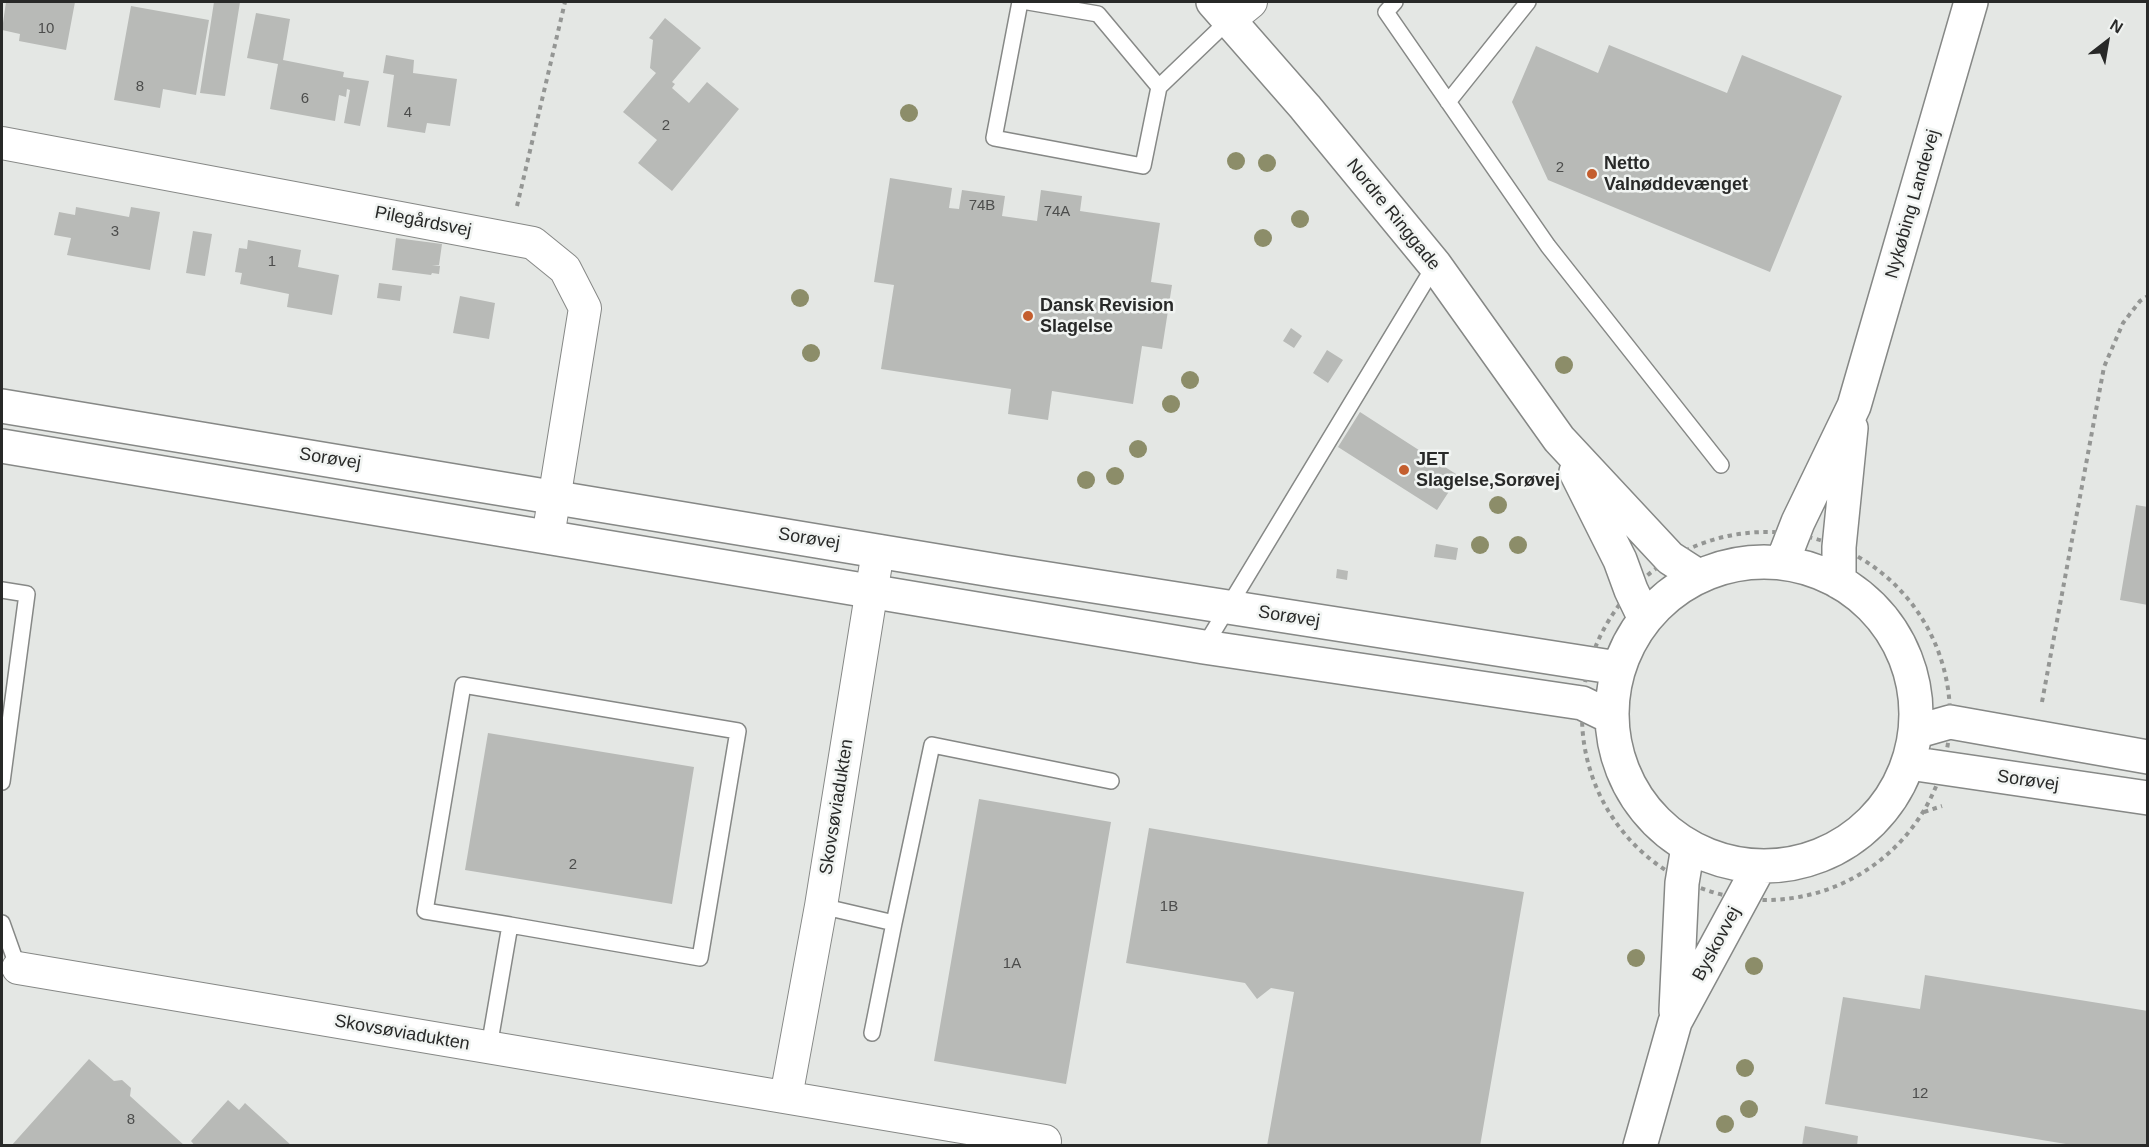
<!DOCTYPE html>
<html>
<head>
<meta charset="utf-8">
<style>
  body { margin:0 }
  #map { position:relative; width:2149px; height:1147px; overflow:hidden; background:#e4e7e4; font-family:Helvetica,sans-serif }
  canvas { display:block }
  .frame { position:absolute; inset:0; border:3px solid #282928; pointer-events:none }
  .north { position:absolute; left:2077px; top:12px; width:60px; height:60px; -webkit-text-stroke:4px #f1f4f2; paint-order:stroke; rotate:31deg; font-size:16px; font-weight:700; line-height:24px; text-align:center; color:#282928 }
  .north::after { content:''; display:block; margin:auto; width:21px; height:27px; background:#282928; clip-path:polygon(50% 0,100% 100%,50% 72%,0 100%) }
</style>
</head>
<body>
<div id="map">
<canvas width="2149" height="1147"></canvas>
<div class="frame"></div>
<div class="north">N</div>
</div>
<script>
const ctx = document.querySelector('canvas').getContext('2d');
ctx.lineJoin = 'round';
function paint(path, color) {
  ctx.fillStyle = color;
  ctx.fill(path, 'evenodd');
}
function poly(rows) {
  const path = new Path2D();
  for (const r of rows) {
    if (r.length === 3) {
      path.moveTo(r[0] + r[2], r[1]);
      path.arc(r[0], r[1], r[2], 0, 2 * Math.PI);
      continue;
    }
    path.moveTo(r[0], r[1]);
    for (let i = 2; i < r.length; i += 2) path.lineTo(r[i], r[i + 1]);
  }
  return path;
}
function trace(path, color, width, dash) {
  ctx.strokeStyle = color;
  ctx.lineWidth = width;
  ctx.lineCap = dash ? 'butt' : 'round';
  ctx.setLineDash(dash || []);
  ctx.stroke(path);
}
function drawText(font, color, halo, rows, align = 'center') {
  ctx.font = font + ' Helvetica,sans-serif';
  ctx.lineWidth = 5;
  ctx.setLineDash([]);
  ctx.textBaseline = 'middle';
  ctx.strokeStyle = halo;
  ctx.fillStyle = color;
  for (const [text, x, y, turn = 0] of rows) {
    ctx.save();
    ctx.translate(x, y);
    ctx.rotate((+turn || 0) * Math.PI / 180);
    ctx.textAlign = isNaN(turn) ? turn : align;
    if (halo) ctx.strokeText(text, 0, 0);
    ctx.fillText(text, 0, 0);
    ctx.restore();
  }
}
const building = poly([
  [6,2,75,2,66,50,19,41,20,34,2,30],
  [214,2,240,2,225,96,200,93],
  [131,6,209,20,196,95,163,89,160,108,114,100],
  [256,13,290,19,283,60,344,72,343,77,369,81,360,126,344,123,350,90,347,89,346,97,339,95,335,121,270,109,278,64,247,58],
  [665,18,701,48,672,82,675,84,672,88,689,103,707,82,739,109,672,191,638,163,657,140,623,112,656,73,650,68,653,40,649,38],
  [1609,45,1727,93,1742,55,1842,96,1770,272,1548,180,1512,102,1536,46,1598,73],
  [386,55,414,60,413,73,457,79,450,126,427,123,425,133,387,127,394,75,383,73],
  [890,178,952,188,949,208,959,209,962,190,1005,196,1002,216,1037,221,1041,190,1082,196,1080,211,1160,223,1151,282,1172,285,1162,349,1142,346,1133,404,1052,391,1048,420,1008,414,1011,389,881,369,894,285,874,282],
  [76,207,129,217,131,207,160,212,150,270,67,255,71,238,54,235,59,212,75,215],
  [193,231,212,234,205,276,186,273],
  [396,238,442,244,439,265,432,265,440,266,439,274,432,273,431,275,392,270],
  [248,240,301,250,298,267,339,275,332,315,287,307,289,294,240,284,242,273,235,272,239,248,247,249],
  [379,283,402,286,400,301,377,298],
  [460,296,495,303,489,339,453,333],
  [1291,328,1302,336,1294,348,1283,341],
  [1327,350,1343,360,1328,383,1313,373],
  [1360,412,1459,476,1437,510,1338,447],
  [2136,505,2148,507,2148,605,2120,600],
  [1436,544,1458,548,1456,560,1434,557],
  [1337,569,1348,571,1347,580,1336,578],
  [488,733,694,767,672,904,465,870],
  [979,799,1111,822,1066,1084,934,1061],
  [1149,828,1524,892,1480,1146,1267,1146,1294,992,1271,988,1257,999,1245,983,1126,963],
  [1925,975,2148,1011,2148,1146,2078,1146,1825,1104,1843,997,1920,1009],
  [89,1059,114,1081,122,1080,131,1088,130,1096,185,1146,11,1146],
  [228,1100,239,1110,245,1103,292,1146,195,1146,191,1141],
  [1805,1126,1858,1136,1857,1146,1802,1146]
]);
const path = poly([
  [517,206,565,2],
  [1766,716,184],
  [2042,702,2104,367,2123,323,2140,301,2148,296],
  [1924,812,1942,806]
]);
const lane = poly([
  [1020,2,994,138,1143,166,1159,87,1229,20],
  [1028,2,1098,14,1159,87],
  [1395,2,1386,12,1548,246,1721,465],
  [1448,102,1528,2],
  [2,590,27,594,2,782],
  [1204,647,1435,265],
  [821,906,894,923,932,745,1111,781],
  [2,923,18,968],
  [872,1033,894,923],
  [489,1047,510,925,700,958,738,731,463,685,425,911,510,925]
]);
const street = poly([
  [1229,20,1251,2],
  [2,143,533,243,565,269,585,308,548,537],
  [18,968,1045,1141,1044,1146],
  [786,1097,821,906,878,551]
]);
const secondary = poly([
  [1213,2,1305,107,1435,265,1559,439,1670,558,1698,576],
  [2,406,1004,572,1618,668],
  [2,446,1204,647,1582,703,1611,717],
  [1576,472,1620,560,1631,590,1645,619],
  [1764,714,152],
  [1782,563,1798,522,1854,406,1971,2],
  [1839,582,1839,547,1851,428],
  [1915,732,1950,722,2148,757],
  [1909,763,2148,798],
  [1676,1011,1682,883,1688,847],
  [1640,1146,1675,1022,1759,867]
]);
const trees = [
  [909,113],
  [1236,161],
  [1267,163],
  [1300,219],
  [1263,238],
  [800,298],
  [811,353],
  [1564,365],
  [1190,380],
  [1171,404],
  [1138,449],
  [1115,476],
  [1086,480],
  [1498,505],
  [1480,545],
  [1518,545],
  [1636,958],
  [1754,966],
  [1745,1068],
  [1749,1109],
  [1725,1124]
];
const markers = [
  [1592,174,6,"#c45e2e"],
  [1028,316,6,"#c45e2e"],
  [1404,470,6,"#c45e2e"]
];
const numberNames = [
  ["10",46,29],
  ["8",140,87],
  ["6",305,99],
  ["4",408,113],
  ["2",666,126],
  ["2",1560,168],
  ["74B",982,206],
  ["74A",1057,212],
  ["3",115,232],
  ["1",272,262],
  ["2",573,865],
  ["1B",1169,907],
  ["1A",1012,964],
  ["12",1920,1094],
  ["8",131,1120]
];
const poiNames = [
  ["Netto",1604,164],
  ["Valnøddevænget",1604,185],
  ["Dansk Revision",1040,306],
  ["Slagelse",1040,327],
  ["JET",1416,460],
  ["Slagelse,Sorøvej",1416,481]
];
const streetNames = [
  ["Nykøbing Landevej",1913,204,-74],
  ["Nordre Ringgade",1393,215,51],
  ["Pilegårdsvej",423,222,11],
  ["Sorøvej",330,459,9],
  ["Sorøvej",809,539,9],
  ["Sorøvej",1289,617,9],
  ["Sorøvej",2028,781,8],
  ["Skovsøviadukten",837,807,-81],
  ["Byskovvej",1717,944,-62],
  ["Skovsøviadukten",402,1033,10]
];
paint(building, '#b8bab7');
trace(lane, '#868886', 18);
trace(street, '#868886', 34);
trace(secondary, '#868886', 36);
trace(path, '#949694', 4, [4.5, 4.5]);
trace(lane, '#fff', 15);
trace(street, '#fff', 32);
trace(secondary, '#fff', 33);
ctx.fillStyle = '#8c8d69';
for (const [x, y] of trees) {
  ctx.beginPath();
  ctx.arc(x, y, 9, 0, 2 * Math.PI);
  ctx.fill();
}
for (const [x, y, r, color] of markers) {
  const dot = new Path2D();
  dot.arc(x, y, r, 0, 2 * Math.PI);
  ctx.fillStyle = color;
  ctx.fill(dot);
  trace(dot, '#f1f4f2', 2);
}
drawText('15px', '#4c4d4c', null, numberNames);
drawText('bold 18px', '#282928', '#f1f4f2', poiNames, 'left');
drawText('18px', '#282928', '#f1f4f2', streetNames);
</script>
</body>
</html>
